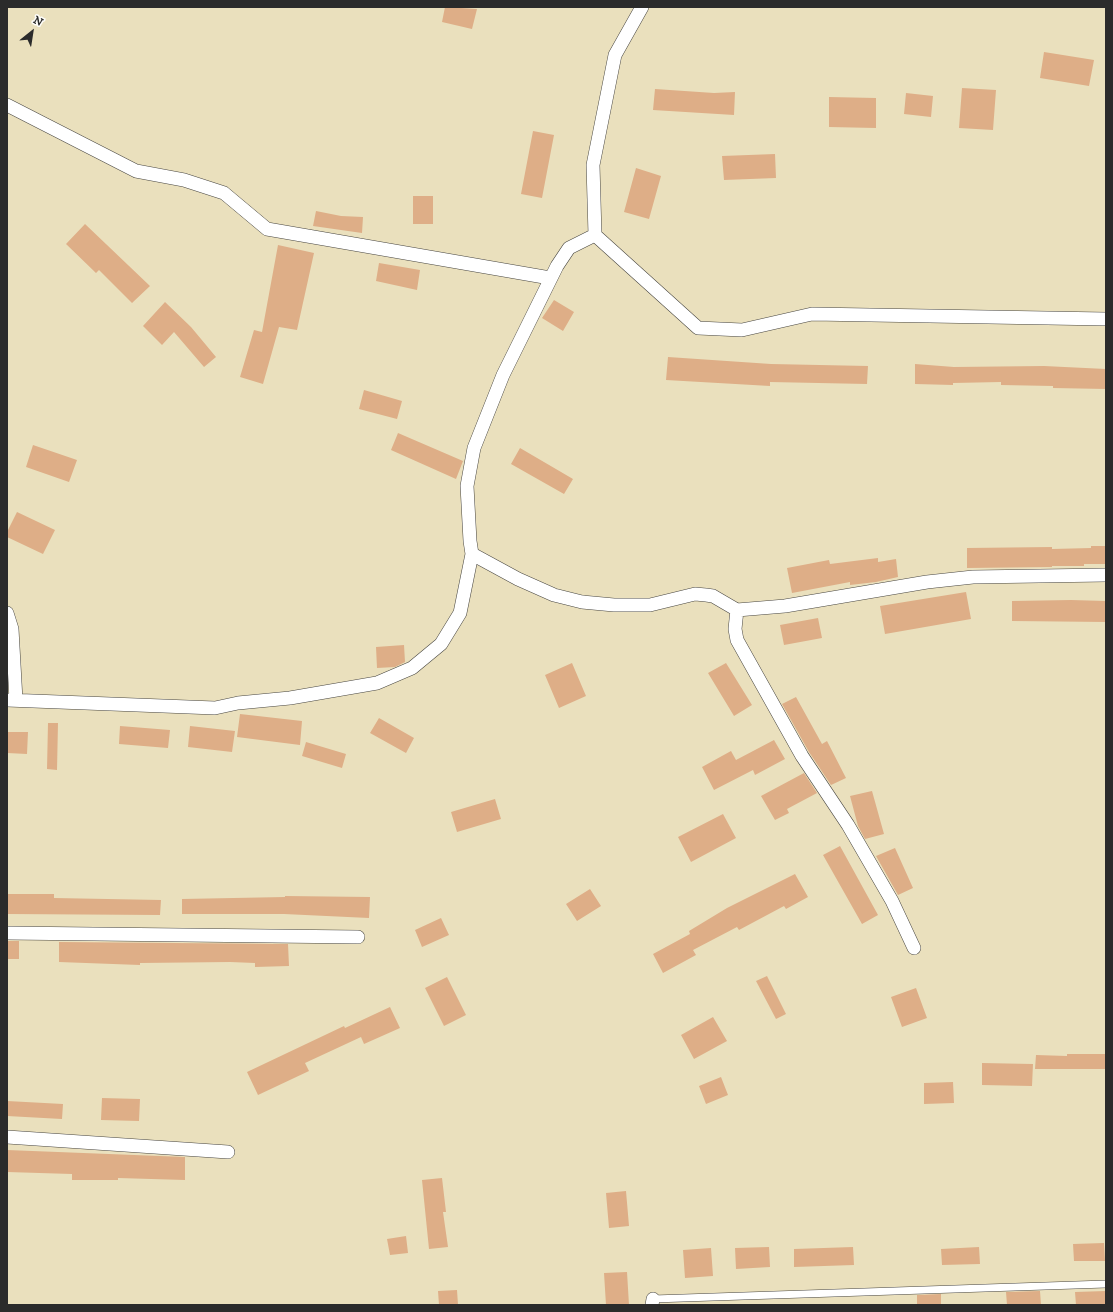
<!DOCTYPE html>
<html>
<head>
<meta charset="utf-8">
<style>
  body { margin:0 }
  #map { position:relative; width:1113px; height:1312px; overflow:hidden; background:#eae0bd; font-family:"IM FELL DW Pica",serif }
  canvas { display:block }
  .frame { position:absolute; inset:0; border:8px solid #2b2b2b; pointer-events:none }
  .north { position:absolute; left:12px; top:12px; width:40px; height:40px; -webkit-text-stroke:3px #fdfcf7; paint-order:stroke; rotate:30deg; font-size:11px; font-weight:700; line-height:16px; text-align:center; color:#2b2b2b }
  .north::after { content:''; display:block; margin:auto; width:14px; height:18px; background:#2b2b2b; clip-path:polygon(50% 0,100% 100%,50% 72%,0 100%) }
</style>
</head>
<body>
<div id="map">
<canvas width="1113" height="1312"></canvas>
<div class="frame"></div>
<div class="north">N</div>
</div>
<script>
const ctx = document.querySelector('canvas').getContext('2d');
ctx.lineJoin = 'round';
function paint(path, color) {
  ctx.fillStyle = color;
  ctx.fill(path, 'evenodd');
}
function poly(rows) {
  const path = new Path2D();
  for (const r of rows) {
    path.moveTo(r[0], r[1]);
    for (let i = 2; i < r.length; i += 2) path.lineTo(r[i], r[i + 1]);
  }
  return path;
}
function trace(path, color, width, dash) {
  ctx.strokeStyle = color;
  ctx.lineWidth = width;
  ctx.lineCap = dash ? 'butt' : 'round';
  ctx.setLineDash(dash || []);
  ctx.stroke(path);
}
const building = poly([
  [445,7,477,9,472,29,442,22],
  [1044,52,1094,60,1089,86,1040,78],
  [962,88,996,90,993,130,959,128],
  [655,89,714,93,735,92,734,115,653,110],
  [906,93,933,96,931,117,904,114],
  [829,97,876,98,876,128,829,127],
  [533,131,554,135,542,198,521,194],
  [775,154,776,178,724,180,722,156],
  [636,168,661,176,649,219,624,212],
  [413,196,433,196,433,224,413,224],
  [316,211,341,216,363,217,362,233,313,226],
  [85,224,150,286,132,303,99,270,96,273,66,244],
  [278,245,314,253,297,330,279,327,263,384,240,377,254,330,262,332],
  [379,263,420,270,417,290,376,281],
  [554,300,574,312,563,331,542,318],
  [165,302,191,327,216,357,204,367,174,332,162,345,143,326],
  [668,357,771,364,868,366,867,384,770,382,770,386,666,380],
  [915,364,954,367,1044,366,1106,369,1106,389,1053,388,1053,386,1001,385,1001,382,953,383,953,385,915,384],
  [364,390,402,401,397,419,359,409],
  [398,433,463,461,456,479,391,450],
  [33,445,77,460,69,482,26,467],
  [520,448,573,479,564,494,511,464],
  [17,512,55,530,43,554,7,537,7,532],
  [1091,546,1106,546,1106,564,1084,564,1084,566,1052,566,1052,567,967,568,967,548,1052,547,1052,549,1091,548],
  [878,558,878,562,896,559,898,577,876,582,850,585,850,582,792,593,787,568,829,560,830,564],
  [966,592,971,619,885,634,880,606],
  [1071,600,1106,601,1106,622,1012,621,1012,601],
  [818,618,822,638,784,645,780,625],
  [404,645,405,662,395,667,377,668,376,647],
  [572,663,586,696,559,708,545,675],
  [726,663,752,705,734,716,708,673],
  [796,697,822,744,827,741,846,778,831,785,809,752,782,704],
  [240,714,302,721,300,745,237,737],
  [379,718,414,738,406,753,370,733],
  [48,723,58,723,57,770,47,769],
  [120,726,170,730,168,748,119,744],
  [190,726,235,731,232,752,188,747],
  [7,732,28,732,27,754,7,753],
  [774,740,785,759,755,775,753,770,714,790,702,767,731,751,736,760],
  [306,742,346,754,342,768,302,756],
  [804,773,817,793,787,809,789,813,775,820,761,796],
  [872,791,884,834,865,839,858,826,850,796],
  [495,799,501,819,457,832,451,812],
  [723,814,736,838,691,862,678,837],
  [840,846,878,915,862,924,823,855],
  [895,848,913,888,898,895,876,856],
  [795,874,808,897,786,909,784,906,739,930,737,927,693,950,696,955,663,973,653,954,690,934,689,931,727,908],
  [590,889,601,906,577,921,566,904],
  [7,894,54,894,54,898,161,900,160,915,7,914],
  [285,896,370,897,369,918,284,914,182,914,182,899,285,897],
  [441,918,449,935,422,947,415,930],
  [7,941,19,941,19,959,7,959],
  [59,942,288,944,289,966,255,967,255,963,230,962,140,963,140,965,59,962],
  [767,976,786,1014,776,1019,756,981],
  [447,977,466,1015,444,1026,425,988],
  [916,988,927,1018,902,1027,891,997],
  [390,1007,400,1028,364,1044,361,1037,305,1063,309,1071,258,1095,247,1072,344,1026,345,1028],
  [713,1017,727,1041,694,1059,681,1035],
  [1067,1054,1106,1054,1106,1069,1035,1069,1036,1055,1067,1056],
  [982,1063,1033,1064,1032,1086,982,1085],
  [721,1077,728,1095,706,1104,699,1086],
  [953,1082,954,1103,924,1104,924,1083],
  [102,1098,140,1099,139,1121,101,1120],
  [7,1101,63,1104,62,1119,7,1116],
  [7,1150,185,1157,185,1180,118,1178,118,1180,72,1180,72,1174,7,1172],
  [442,1178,446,1212,443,1212,448,1247,429,1249,422,1180],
  [626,1191,629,1226,609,1228,606,1193],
  [406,1236,408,1253,390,1255,387,1239],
  [1104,1243,1105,1261,1074,1261,1073,1244],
  [769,1247,770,1267,736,1269,735,1248],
  [853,1247,854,1265,794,1267,794,1249],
  [979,1247,980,1264,942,1265,941,1249],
  [711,1248,713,1276,685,1278,683,1250],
  [627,1272,629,1305,606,1305,604,1273],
  [457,1290,458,1305,439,1305,438,1291],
  [1040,1291,1041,1305,1007,1305,1006,1292],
  [1106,1291,1106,1305,1076,1305,1075,1292],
  [941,1294,941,1305,917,1305,917,1295]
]);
const service = poly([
  [653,1299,1106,1284]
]);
const minor = poly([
  [642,7,615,55,593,165,595,235,698,328,742,330,812,314,1106,319],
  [7,105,136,171,184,180,224,193,267,229,550,278],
  [472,554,518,579,554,595,582,602,614,605,650,605,695,594,706,595,713,596,737,610,735,629,737,640,802,756,848,825,892,901,914,948],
  [737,610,785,606,927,582,973,577,1106,575],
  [7,613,12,629,16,700],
  [7,700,215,708,238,703,290,698,377,683,412,668,441,644,460,613,472,554,470,541,467,486,474,448,503,375,557,266,569,248,595,235],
  [7,933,358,937],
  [7,1137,228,1152],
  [652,1305,653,1299]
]);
paint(building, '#deae87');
trace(service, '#484641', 8);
trace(minor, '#484641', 14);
trace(service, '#fff', 7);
trace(minor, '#fff', 13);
</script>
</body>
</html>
